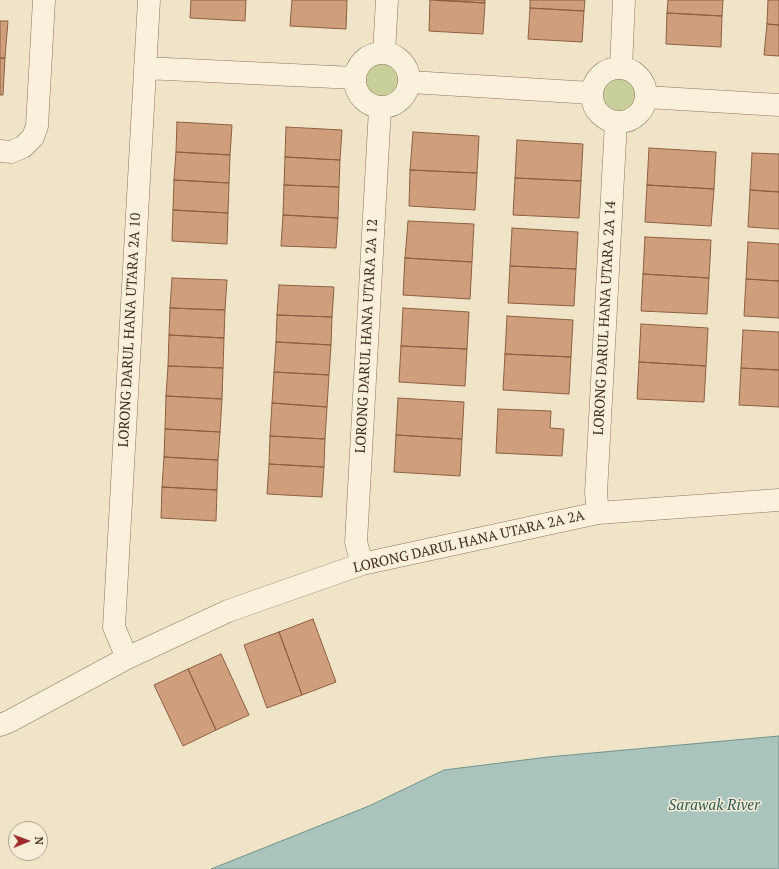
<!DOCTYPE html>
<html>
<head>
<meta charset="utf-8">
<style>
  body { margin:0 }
  #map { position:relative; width:779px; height:869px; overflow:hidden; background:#f0e4c8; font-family:"PT Serif",serif }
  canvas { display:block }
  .north { position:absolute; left:8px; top:821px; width:40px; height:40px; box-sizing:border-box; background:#f7eed8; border:1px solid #ada18e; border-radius:50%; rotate:89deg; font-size:11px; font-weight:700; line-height:16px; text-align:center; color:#3d2e20 }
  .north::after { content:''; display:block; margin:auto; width:14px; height:18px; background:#9e2a2b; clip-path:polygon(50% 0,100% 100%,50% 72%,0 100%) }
</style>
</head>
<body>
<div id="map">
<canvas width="779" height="869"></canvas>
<div class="north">N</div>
</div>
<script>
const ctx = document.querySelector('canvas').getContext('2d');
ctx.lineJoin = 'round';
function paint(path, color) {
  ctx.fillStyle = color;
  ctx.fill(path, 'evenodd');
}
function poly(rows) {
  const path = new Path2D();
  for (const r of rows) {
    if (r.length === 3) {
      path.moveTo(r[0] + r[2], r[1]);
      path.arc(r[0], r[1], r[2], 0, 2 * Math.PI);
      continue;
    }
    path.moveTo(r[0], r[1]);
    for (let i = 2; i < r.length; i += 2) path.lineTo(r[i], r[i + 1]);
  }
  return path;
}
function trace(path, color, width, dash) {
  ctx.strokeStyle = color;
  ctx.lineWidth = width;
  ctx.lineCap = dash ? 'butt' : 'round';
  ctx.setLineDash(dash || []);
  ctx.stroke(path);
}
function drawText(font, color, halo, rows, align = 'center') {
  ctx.font = font + ' "PT Serif",serif';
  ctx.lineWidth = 3;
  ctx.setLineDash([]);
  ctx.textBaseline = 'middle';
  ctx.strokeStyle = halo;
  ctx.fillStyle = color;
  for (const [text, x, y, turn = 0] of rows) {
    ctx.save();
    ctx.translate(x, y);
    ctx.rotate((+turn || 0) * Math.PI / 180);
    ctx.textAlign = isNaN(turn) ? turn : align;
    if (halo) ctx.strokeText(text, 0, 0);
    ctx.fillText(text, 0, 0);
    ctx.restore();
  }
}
const green = poly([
  [383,81,20],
  [619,95,20]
]);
const water = poly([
  [779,736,779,869,211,869,369,806,444,770,548,757,779,736]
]);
const building = poly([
  [191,0,246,0,245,21,190,18,191,0],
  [292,0,347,0,346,29,290,26,292,0],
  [430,0,485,3,483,34,429,31,430,0],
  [437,0,485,0,485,3,437,0],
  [530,0,585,0,584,11,530,8,530,0],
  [668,0,723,0,722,16,667,13,668,0],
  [768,0,779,0,779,25,767,24,768,0],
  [530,8,584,11,582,42,528,39,530,8],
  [667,13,722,16,721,47,666,44,667,13],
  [0,21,8,21,5,58,0,58,0,21],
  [767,24,779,25,779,56,764,55,767,24],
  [0,58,5,58,3,95,0,95,0,58],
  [177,122,232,125,230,155,176,152,177,122],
  [286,127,342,130,340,160,285,157,286,127],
  [413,132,479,136,477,173,410,170,413,132],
  [517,140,583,144,581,181,515,178,517,140],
  [649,148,716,152,714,189,647,185,649,148],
  [176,152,230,155,229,183,174,180,176,152],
  [752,153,779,154,779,192,750,190,752,153],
  [285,157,340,160,339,187,284,185,285,157],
  [410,170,477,173,475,210,409,206,410,170],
  [515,178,581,181,579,218,513,215,515,178],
  [174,180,229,183,228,213,173,210,174,180],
  [284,185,339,187,338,218,283,215,284,185],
  [647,185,714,189,711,226,645,222,647,185],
  [750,190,779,192,779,229,748,227,750,190],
  [173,210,228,213,227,244,172,241,173,210],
  [283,215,338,218,336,248,281,246,283,215],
  [408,221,474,224,472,262,405,258,408,221],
  [512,228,578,232,576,269,510,266,512,228],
  [645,237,711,240,709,278,643,274,645,237],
  [748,242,779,244,779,281,746,279,748,242],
  [405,258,472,262,470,299,403,295,405,258],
  [510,266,576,269,574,306,508,303,510,266],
  [643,274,709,278,707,314,641,311,643,274],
  [172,278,227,280,225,310,170,308,172,278],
  [746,279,779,281,779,318,744,316,746,279],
  [279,285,334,287,332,317,277,315,279,285],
  [170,308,225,310,224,338,169,335,170,308],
  [403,308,469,312,467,349,401,346,403,308],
  [277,315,332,317,331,345,276,342,277,315],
  [507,316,573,320,571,357,505,354,507,316],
  [641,324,708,328,706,366,639,362,641,324],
  [743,330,779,332,779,370,741,368,743,330],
  [169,335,224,338,223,368,168,366,169,335],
  [276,342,331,345,329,375,274,372,276,342],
  [401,346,467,349,465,386,399,382,401,346],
  [505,354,571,357,569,394,503,390,505,354],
  [639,362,706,366,704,402,637,399,639,362],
  [168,366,223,368,222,399,166,396,168,366],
  [741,368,779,370,779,407,739,405,741,368],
  [274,372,329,375,327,407,272,403,274,372],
  [166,396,222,399,220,432,165,429,166,396],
  [398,398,464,402,462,439,396,435,398,398],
  [272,403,327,407,325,439,270,436,272,403],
  [498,409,551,411,550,428,564,429,562,456,496,453,498,409],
  [165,429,220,432,218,460,164,457,165,429],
  [396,435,462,439,460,476,394,472,396,435],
  [270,436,325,439,324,467,269,464,270,436],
  [164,457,218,460,217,490,162,487,164,457],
  [269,464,324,467,322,497,267,494,269,464],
  [162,487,217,490,216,521,161,518,162,487],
  [313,619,336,682,302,695,279,632,313,619],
  [279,632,302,695,267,708,244,645,279,632],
  [221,654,249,715,216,730,188,669,221,654],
  [188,669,216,730,183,746,154,685,188,669]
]);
const street = poly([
  [382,80,27],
  [384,53,387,0],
  [145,68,355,78],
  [621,68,624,0],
  [619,95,27],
  [410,82,592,93],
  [646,97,779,105],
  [0,151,11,152,23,147,33,137,37,126,44,0],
  [598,513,596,493,616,122],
  [362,564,356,542,380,108],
  [127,658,114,627,149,0],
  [0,725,10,721,127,658,228,611,362,564,598,513,779,500]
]);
const streetNames = [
  ["LORONG DARUL HANA UTARA 2A 14",605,318,-87],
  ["LORONG DARUL HANA UTARA 2A 10",130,330,-87],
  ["LORONG DARUL HANA UTARA 2A 12",367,336,-87],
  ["LORONG DARUL HANA UTARA 2A 2A",469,542,-13]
];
const waterNames = [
  ["Sarawak River",714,806]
];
paint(green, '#c9cf9b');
paint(water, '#a9c4bc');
trace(water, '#6f938a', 1);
paint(building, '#cf9f7d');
trace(building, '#8d5f41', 1);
trace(street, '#8d765c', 23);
trace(street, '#faf1dc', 22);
drawText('14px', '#3d2e20', '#f7eed8', streetNames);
drawText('italic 15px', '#2f5d5a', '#f7eed8', waterNames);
</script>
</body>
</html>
